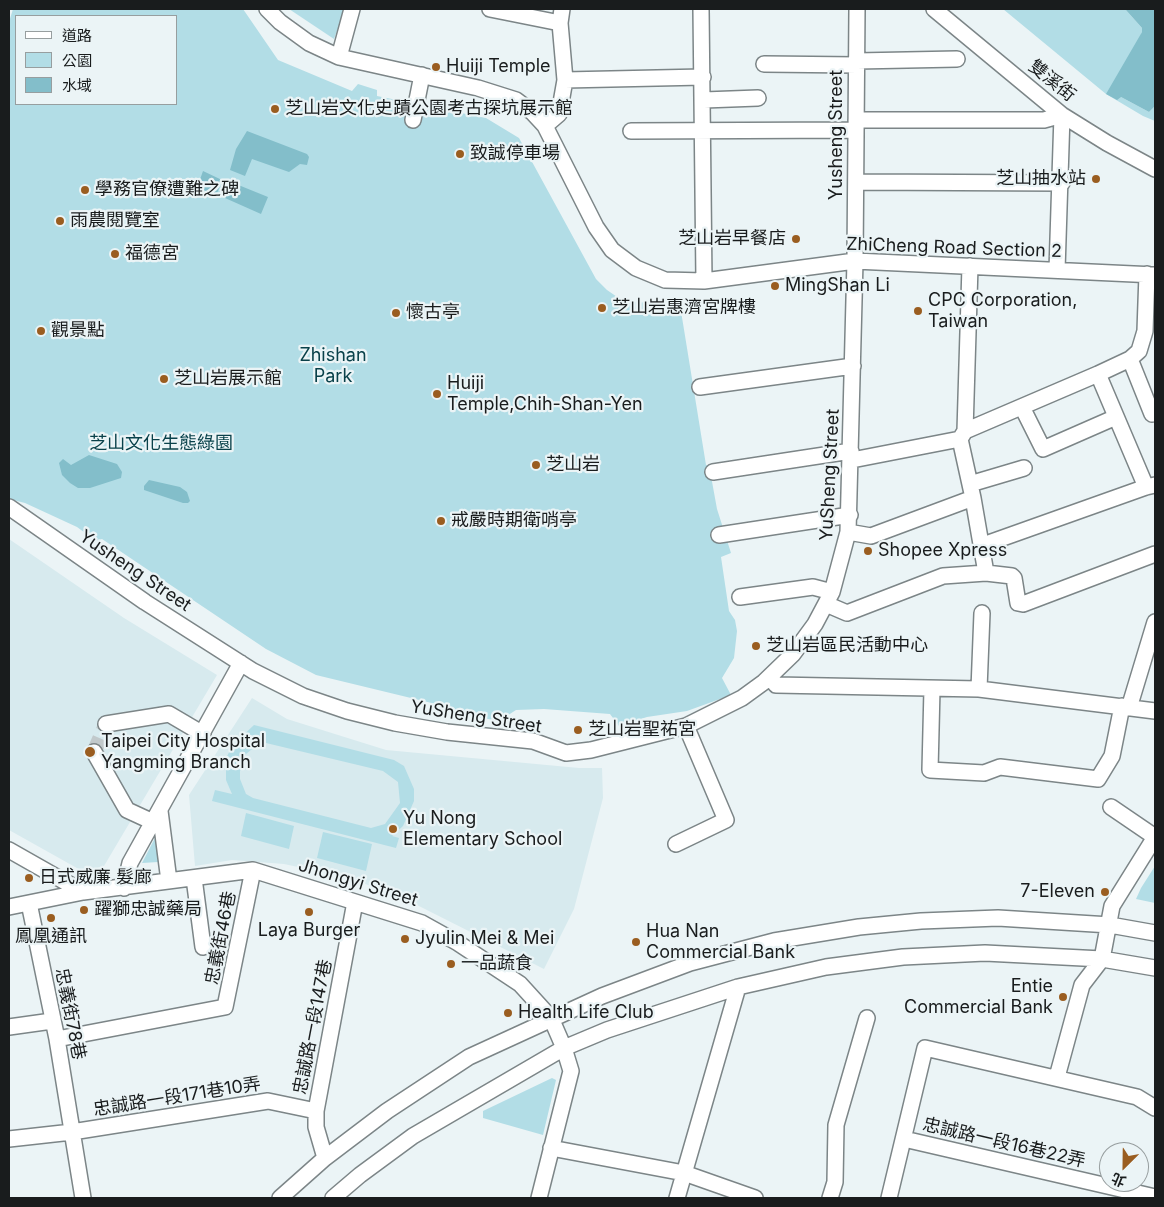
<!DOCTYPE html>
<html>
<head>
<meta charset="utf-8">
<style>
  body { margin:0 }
  #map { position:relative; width:1164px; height:1207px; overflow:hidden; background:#ebf4f6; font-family:Inter,"Noto Sans TC",sans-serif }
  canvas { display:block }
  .frame { position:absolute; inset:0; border:10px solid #191c1d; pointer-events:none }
  .legend { position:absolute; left:15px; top:15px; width:162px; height:90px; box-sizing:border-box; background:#ebf4f6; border:1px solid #979e9f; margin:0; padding:6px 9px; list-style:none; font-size:15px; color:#191c1d }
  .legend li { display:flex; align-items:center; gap:10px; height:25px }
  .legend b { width:25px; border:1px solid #979e9f }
  .north { position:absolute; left:1099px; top:1142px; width:50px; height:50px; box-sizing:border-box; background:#ebf4f6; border:1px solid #979e9f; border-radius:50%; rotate:203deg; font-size:14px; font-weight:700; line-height:20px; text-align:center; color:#191c1d }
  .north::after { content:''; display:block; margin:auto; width:18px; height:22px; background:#9a5d20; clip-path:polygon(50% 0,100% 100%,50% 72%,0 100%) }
</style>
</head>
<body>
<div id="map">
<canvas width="1164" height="1207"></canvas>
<div class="frame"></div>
<ul class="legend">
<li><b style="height:6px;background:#fff"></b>道路</li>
<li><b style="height:14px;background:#b2dde6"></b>公園</li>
<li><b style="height:14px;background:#83beca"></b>水域</li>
</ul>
<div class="north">北</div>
</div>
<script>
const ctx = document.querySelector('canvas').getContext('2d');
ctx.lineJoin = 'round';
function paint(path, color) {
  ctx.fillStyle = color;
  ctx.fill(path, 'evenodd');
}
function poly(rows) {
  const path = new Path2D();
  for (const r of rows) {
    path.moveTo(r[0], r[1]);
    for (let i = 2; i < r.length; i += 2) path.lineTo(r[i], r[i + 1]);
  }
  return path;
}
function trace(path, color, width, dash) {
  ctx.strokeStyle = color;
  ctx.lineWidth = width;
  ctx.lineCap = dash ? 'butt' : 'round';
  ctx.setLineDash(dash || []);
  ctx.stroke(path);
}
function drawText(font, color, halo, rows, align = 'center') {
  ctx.font = font + ' Inter,"Noto Sans TC",sans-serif';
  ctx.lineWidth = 4.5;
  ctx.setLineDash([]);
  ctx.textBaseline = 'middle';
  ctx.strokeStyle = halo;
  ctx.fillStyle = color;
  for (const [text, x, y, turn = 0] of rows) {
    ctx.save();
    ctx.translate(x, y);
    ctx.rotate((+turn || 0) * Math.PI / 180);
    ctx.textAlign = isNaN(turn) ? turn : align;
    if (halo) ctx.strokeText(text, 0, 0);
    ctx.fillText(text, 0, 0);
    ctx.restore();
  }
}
const built = poly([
  [9,539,124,618,217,675,104,866,84,872,9,830],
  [252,698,287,719,386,750,579,768,602,768,603,798,574,909,544,969,409,901,350,878,284,864,232,860,195,866,189,795]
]);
const green = poly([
  [13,9,243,9,278,60,352,91,358,84,377,90,377,96,486,118,519,138,596,279,607,290,623,301,680,305,706,465,709,465,717,509,731,553,721,557,729,611,735,620,737,631,734,658,722,678,731,695,687,711,647,717,619,726,610,714,544,709,516,710,499,721,450,712,444,706,316,675,266,649,102,539,96,541,77,527,25,503,9,499,9,22],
  [16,16,176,16,176,104,16,104],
  [289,9,345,9,334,39],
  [1003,9,1125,9,1142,28,1142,32,1121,97,1149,112,1155,106,1155,121,1143,116,1106,94],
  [254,725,394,760,404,766,414,789,414,801,403,826,392,836,399,838,396,848,212,801,215,790,232,794,226,780,226,758,233,745],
  [266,743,383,771,398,782,400,803,385,824,371,828,253,798,246,794,240,779,240,771,246,754,258,744],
  [246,813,294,826,289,849,241,836],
  [323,832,372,844,366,871,317,858],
  [156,836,158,862,142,863],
  [1155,866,1155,903,1136,899,1141,888],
  [552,1078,556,1080,543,1135,483,1118,483,1111]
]);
const water = poly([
  [1125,9,1155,9,1155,106,1149,112,1121,97,1117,100,1106,94,1142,32,1142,28],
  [247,131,307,154,309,157,307,165,300,164,289,172,252,159,245,176,230,170,236,149],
  [203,171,222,180,216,196,197,188],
  [231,182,268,197,261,214,225,198],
  [89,455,117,464,122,472,121,478,90,488,78,488,70,483,62,475,59,463,63,459,71,465],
  [149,480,180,487,187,492,190,501,188,503,183,503,144,490,144,486]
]);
const minorTunnel = poly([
  [94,752,106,724]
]);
const minor = poly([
  [267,9,280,22,309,43,339,57,478,88,516,100,532,112,545,126,596,227,612,250,636,268,665,280,704,281,855,261,1155,275],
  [490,9,560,23],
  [701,9,704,281],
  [934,9,1062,115,1107,143,1155,169],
  [339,57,352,9],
  [857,61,957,59],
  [764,64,857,65],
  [565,80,703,77],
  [704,100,758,98],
  [413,120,422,75],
  [856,120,1044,120,1062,115,1057,270],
  [545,126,559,114,565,80,560,23,562,9],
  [631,131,856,130],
  [856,182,1062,183],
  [970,266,965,431,960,439,973,498],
  [1130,359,1152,414],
  [1098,374,1146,487],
  [700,387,853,366],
  [1022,407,1043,449,1116,417],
  [965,431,1098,374,1130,359,1139,351,1145,331,1147,274],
  [852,460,960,439],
  [713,472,851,451],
  [970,484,1024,468],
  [9,507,145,602,253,671,303,696,347,711,395,723,447,732,533,741,566,753,591,750,686,726,742,698,764,682,793,654,815,624,832,592,848,532,855,261,857,9],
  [848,532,871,536,973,498,986,573],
  [719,535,850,515],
  [983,545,1146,487,1155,485],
  [740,597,813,587,832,592],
  [826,604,847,613,943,576,986,573,1012,576,1014,578,1018,603,1023,604,1155,554],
  [770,677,776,685,979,689,1155,711],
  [932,689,930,770,984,773,1000,767,1098,779,1112,756,1122,706],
  [979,689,982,613],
  [1129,708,1155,622],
  [106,724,169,714,203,734],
  [94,752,127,810,153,822],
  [1111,807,1155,837],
  [160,811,169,881],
  [676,844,726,820,686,726],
  [9,850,83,892],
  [194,878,203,947],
  [124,888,130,863,241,663],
  [29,903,57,1039,83,1198],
  [9,907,83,892,253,870,422,923,458,943,520,984,551,1018,564,1048,571,1071,539,1198],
  [9,1027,52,1021],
  [57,1039,225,1007,253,870],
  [1057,1077,1082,985,1102,959,1112,906,1155,837],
  [9,1139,72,1132,268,1101,316,1111],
  [904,1139,1155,1197],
  [551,1148,684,1173,755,1198],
  [325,1158,316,1127,316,1111,355,902],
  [280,1198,325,1158,387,1111,469,1057,602,996,690,963,774,941,859,927,921,921,998,918,1110,925,1155,933],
  [333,1198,360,1175,413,1136,564,1048,607,1030,738,987,826,967,903,957,985,953,1102,959,1155,968],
  [677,1198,738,987],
  [830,1198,835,1182,836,1125,867,1018],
  [889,1198,925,1048,1137,1097,1155,1108]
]);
const markers = [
  [436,67,5,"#9a5d20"],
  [275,109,5,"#9a5d20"],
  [460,154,5,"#9a5d20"],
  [1096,179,5,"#9a5d20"],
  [85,190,5,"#9a5d20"],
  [60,221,5,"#9a5d20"],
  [796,239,5,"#9a5d20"],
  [115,254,5,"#9a5d20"],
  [775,286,5,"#9a5d20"],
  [602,308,5,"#9a5d20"],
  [918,311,5,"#9a5d20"],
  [396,313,5,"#9a5d20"],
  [41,331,5,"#9a5d20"],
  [164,379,5,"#9a5d20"],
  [437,394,5,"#9a5d20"],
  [536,465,5,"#9a5d20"],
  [441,521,5,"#9a5d20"],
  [868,551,5,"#9a5d20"],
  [756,646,5,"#9a5d20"],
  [578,730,5,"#9a5d20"],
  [90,752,6,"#9a5d20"],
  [393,829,5,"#9a5d20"],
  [29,878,5,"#9a5d20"],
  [1105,892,5,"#9a5d20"],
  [84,910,5,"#9a5d20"],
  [309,912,5,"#9a5d20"],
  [51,918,5,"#9a5d20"],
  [405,939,5,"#9a5d20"],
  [636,942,5,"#9a5d20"],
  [451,964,5,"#9a5d20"],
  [1063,997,5,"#9a5d20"],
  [508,1013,5,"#9a5d20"]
];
const poiNames = [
  ["Huiji Temple",446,67],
  ["芝山岩文化史蹟公園考古探坑展示館",285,109],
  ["致誠停車場",470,154],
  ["芝山抽水站",1086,179,"right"],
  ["學務官僚遭難之碑",95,190],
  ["雨農閱覽室",70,221],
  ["芝山岩早餐店",786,239,"right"],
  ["福德宮",125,254],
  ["MingShan Li",785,286],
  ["CPC Corporation,",928,301],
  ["Taiwan",928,322],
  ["芝山岩惠濟宮牌樓",612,308],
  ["懷古亭",406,313],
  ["觀景點",51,331],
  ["芝山岩展示館",174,379],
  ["Huiji",447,384],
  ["Temple,Chih-Shan-Yen",447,405],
  ["芝山岩",546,465],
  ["戒嚴時期衛哨亭",451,521],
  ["Shopee Xpress",878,551],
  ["芝山岩區民活動中心",766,646],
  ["芝山岩聖祐宮",588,730],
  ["Taipei City Hospital",101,742],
  ["Yangming Branch",101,763],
  ["Yu Nong",403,819],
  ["Elementary School",403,840],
  ["日式威廉 髮廊",39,878],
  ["7-Eleven",1095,892,"right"],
  ["躍獅忠誠藥局",94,910],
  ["Laya Burger",309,931,"center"],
  ["Hua Nan",646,932],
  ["Commercial Bank",646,953],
  ["鳳凰通訊",51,937,"center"],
  ["Jyulin Mei & Mei",415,939],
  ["一品蔬食",461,964],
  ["Entie",1053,987,"right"],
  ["Commercial Bank",1053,1008,"right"],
  ["Health Life Club",518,1013]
];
const streetNames = [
  ["雙溪街",1052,81,39],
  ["Yusheng Street",837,135,-90],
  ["ZhiCheng Road Section 2",954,248,2],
  ["YuSheng Street",830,475,-87],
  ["Yusheng Street",135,571,34],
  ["YuSheng Street",476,717,9],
  ["Jhongyi Street",358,883,17],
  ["忠義街46巷",221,938,-79],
  ["忠義街78巷",70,1014,79],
  ["忠誠路一段147巷",313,1027,-79],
  ["忠誠路一段171巷10弄",177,1097,-9],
  ["忠誠路一段16巷22弄",1004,1143,13]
];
const parkNames = [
  ["Zhishan",333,356],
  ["Park",333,377],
  ["芝山文化生態綠園",161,444]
];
paint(built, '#d7eaee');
paint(green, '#b2dde6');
paint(water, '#83beca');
trace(minorTunnel, '#c1c9cb', 15, [15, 8]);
trace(minor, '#7c8587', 18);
trace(minor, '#fff', 15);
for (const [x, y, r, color] of markers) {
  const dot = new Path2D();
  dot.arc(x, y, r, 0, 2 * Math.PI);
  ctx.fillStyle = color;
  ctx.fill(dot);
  trace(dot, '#ebf4f6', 2);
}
drawText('18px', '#191c1d', '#ebf4f6', poiNames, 'left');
drawText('18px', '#191c1d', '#ebf4f6', streetNames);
drawText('18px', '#09414a', '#ebf4f6', parkNames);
</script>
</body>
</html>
